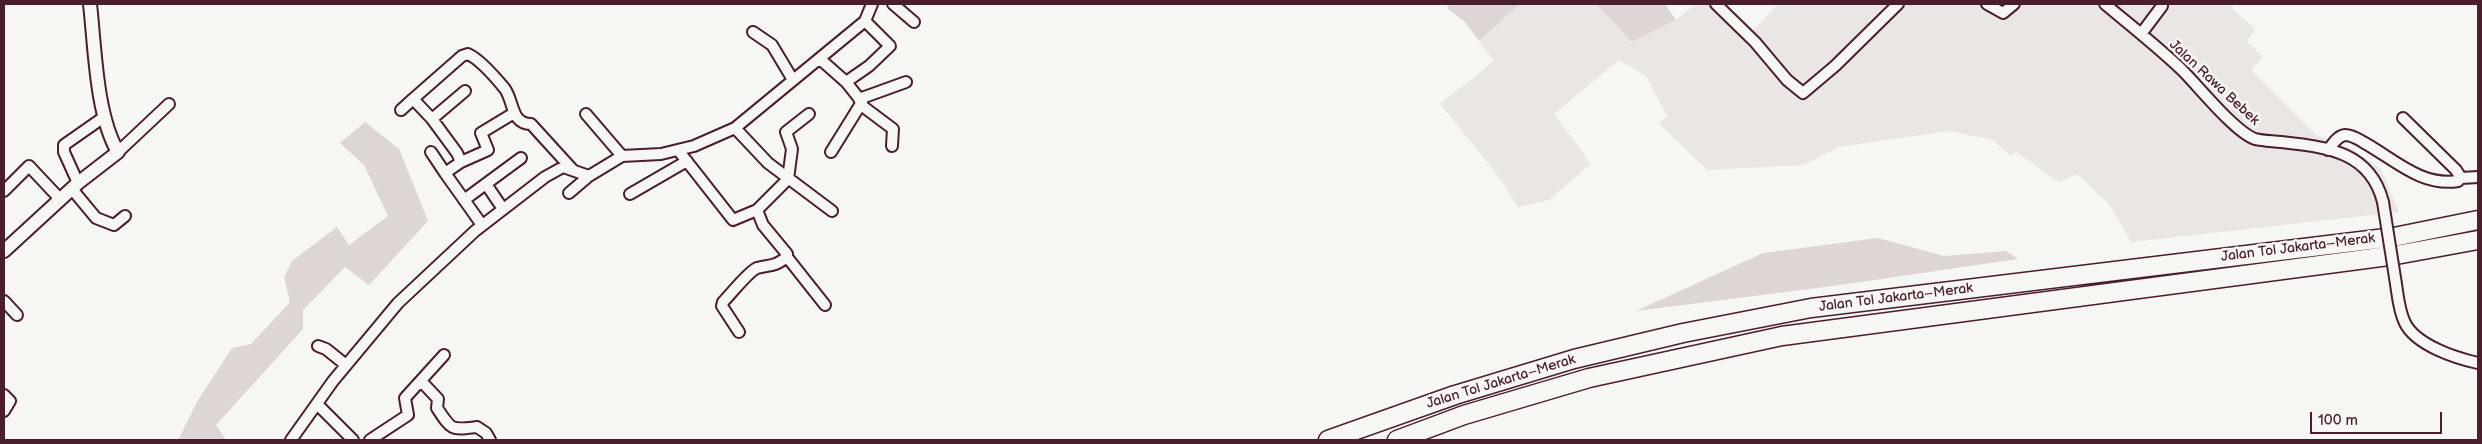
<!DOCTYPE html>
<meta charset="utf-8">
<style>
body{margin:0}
#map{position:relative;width:2482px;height:444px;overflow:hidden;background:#f6f6f2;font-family:"Balsamiq Sans",sans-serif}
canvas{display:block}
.frame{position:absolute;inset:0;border:5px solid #4a1f2b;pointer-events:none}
.scale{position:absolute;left:2310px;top:412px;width:132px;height:22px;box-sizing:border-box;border:2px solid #4a1f2b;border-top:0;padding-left:6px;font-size:15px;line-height:18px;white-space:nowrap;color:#4a1f2b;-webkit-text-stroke:4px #f6f6f2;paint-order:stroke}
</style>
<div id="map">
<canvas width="2482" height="444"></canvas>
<div class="frame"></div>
<div class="scale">100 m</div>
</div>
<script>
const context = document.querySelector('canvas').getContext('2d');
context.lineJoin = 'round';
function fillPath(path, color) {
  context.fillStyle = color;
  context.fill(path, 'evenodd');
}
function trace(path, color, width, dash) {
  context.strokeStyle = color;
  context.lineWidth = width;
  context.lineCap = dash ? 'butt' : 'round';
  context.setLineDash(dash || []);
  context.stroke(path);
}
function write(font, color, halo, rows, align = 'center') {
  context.font = font + ' "Balsamiq Sans",sans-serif';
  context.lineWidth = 5;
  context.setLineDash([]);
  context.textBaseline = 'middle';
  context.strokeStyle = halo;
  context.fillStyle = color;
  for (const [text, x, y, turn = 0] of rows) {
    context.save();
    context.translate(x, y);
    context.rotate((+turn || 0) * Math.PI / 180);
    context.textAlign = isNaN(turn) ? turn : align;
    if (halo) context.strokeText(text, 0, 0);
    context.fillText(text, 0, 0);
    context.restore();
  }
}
fillPath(new Path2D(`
 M1520,4H1596L1632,42L1676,20L1696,4H1721L1750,34L1778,4H2235L2232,8L2255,29L2247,41L2263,57L2251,70L2316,135L2352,149L2381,169L2399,212L2131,242L2109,204L2077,174L2059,182L2016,152L2010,156L1993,140L1949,131L1839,147L1804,165L1707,170L1659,123L1667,116L1646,76L1619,60L1554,114L1591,164L1549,200L1518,207L1496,173L1440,104L1494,61L1479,41Z`), '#e9e6e3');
fillPath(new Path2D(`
 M1450,4H1520L1479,41L1465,22L1447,8Z
 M1596,4H1665L1676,20L1632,42Z
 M365,122L399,149L428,221L369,285L345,267L303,310V329L216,425L226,440H178L198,400L232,348L251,344L290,302L284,277L292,261L337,227L349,245L388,216L364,165L340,143Z
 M1878,238L1944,256L2006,251L2018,259L1840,285L1636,311L1763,253Z`), '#ddd6d5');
const minor = new Path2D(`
 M893,4L914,22
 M1716,4L1755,42L1787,80L1803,93L1835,66L1898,4
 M1987,4L2003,13L2014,4
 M2105,4C2131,26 2158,47 2183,71C2199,87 2235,132 2255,139C2263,141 2272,141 2281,142C2326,147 2370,151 2383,202
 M753,32L772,45L793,80
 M2141,34L2162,6
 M820,59L846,82L862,102L831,152
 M846,82L869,66L890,46L865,21
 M465,91L432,119L457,153L461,162L445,173L482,225
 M859,99L906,82
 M861,105L893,129L892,146
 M401,110L413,99
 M586,114L622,156
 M432,119L413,99L462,56L468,54C481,60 496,78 505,89C514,102 511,124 531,124L572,169
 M735,128L768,163L832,211
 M678,150L733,220L757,210L763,225L787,254V257C772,268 772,264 757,268C749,271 730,295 723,302L722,306L739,332
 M2328,150C2333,144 2337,136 2345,135C2352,135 2358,139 2363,142C2394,159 2421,187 2458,181L2461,178L2456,170L2403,118
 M118,152L169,104
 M431,152L445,173
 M461,162L488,150L481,133L514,113
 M2461,178L2478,177
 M78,183L64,152V145L104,117
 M486,184L503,209
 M72,189L96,218L114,225L125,216
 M4,191L29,166L60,199
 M569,193L589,176
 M630,194L687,161
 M464,200L521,158
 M757,210L788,179L792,149L786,132L809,114
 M787,257L825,305
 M2396,284C2398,297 2399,311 2405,323C2416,345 2455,358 2478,363
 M4,301L17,315
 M318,346L326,349L346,365
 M421,381L438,399L437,408C452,431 451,430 477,427L486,433L490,440
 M4,395L10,401L4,411
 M317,404L353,440
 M291,440L333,381L398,303L475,231L545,177L563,167L589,176L622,156L661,154L694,146L735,128L865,21L872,4
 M370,440L408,415L405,398L444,355`);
const tertiary = new Path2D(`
 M4,251L78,183L118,152C96,115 95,48 90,4`);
const motorway = new Path2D(`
 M1328,440L1455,395L1574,359L1683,333L1811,308L2394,237L2478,220
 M1397,440L1464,415L1589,378L1782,336L2396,255L2478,240`);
trace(minor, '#4a1f2b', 14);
trace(tertiary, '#4a1f2b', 16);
trace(motorway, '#4a1f2b', 21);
trace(minor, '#f6f6f2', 10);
trace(tertiary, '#f6f6f2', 12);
trace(motorway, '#f6f6f2', 18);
const minorBridge = new Path2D(`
 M2383,202L2396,284`);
trace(minorBridge, '#4a1f2b', 14, []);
trace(minorBridge, '#f6f6f2', 10);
write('14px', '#4a1f2b', '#f6f6f2', [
 ["Jalan Rawa Bebek",2214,83,43],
 ["Jalan Tol Jakarta–Merak",2298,248,-7],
 ["Jalan Tol Jakarta–Merak",1896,298,-7],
 ["Jalan Tol Jakarta–Merak",1501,382,-17]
]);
</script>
